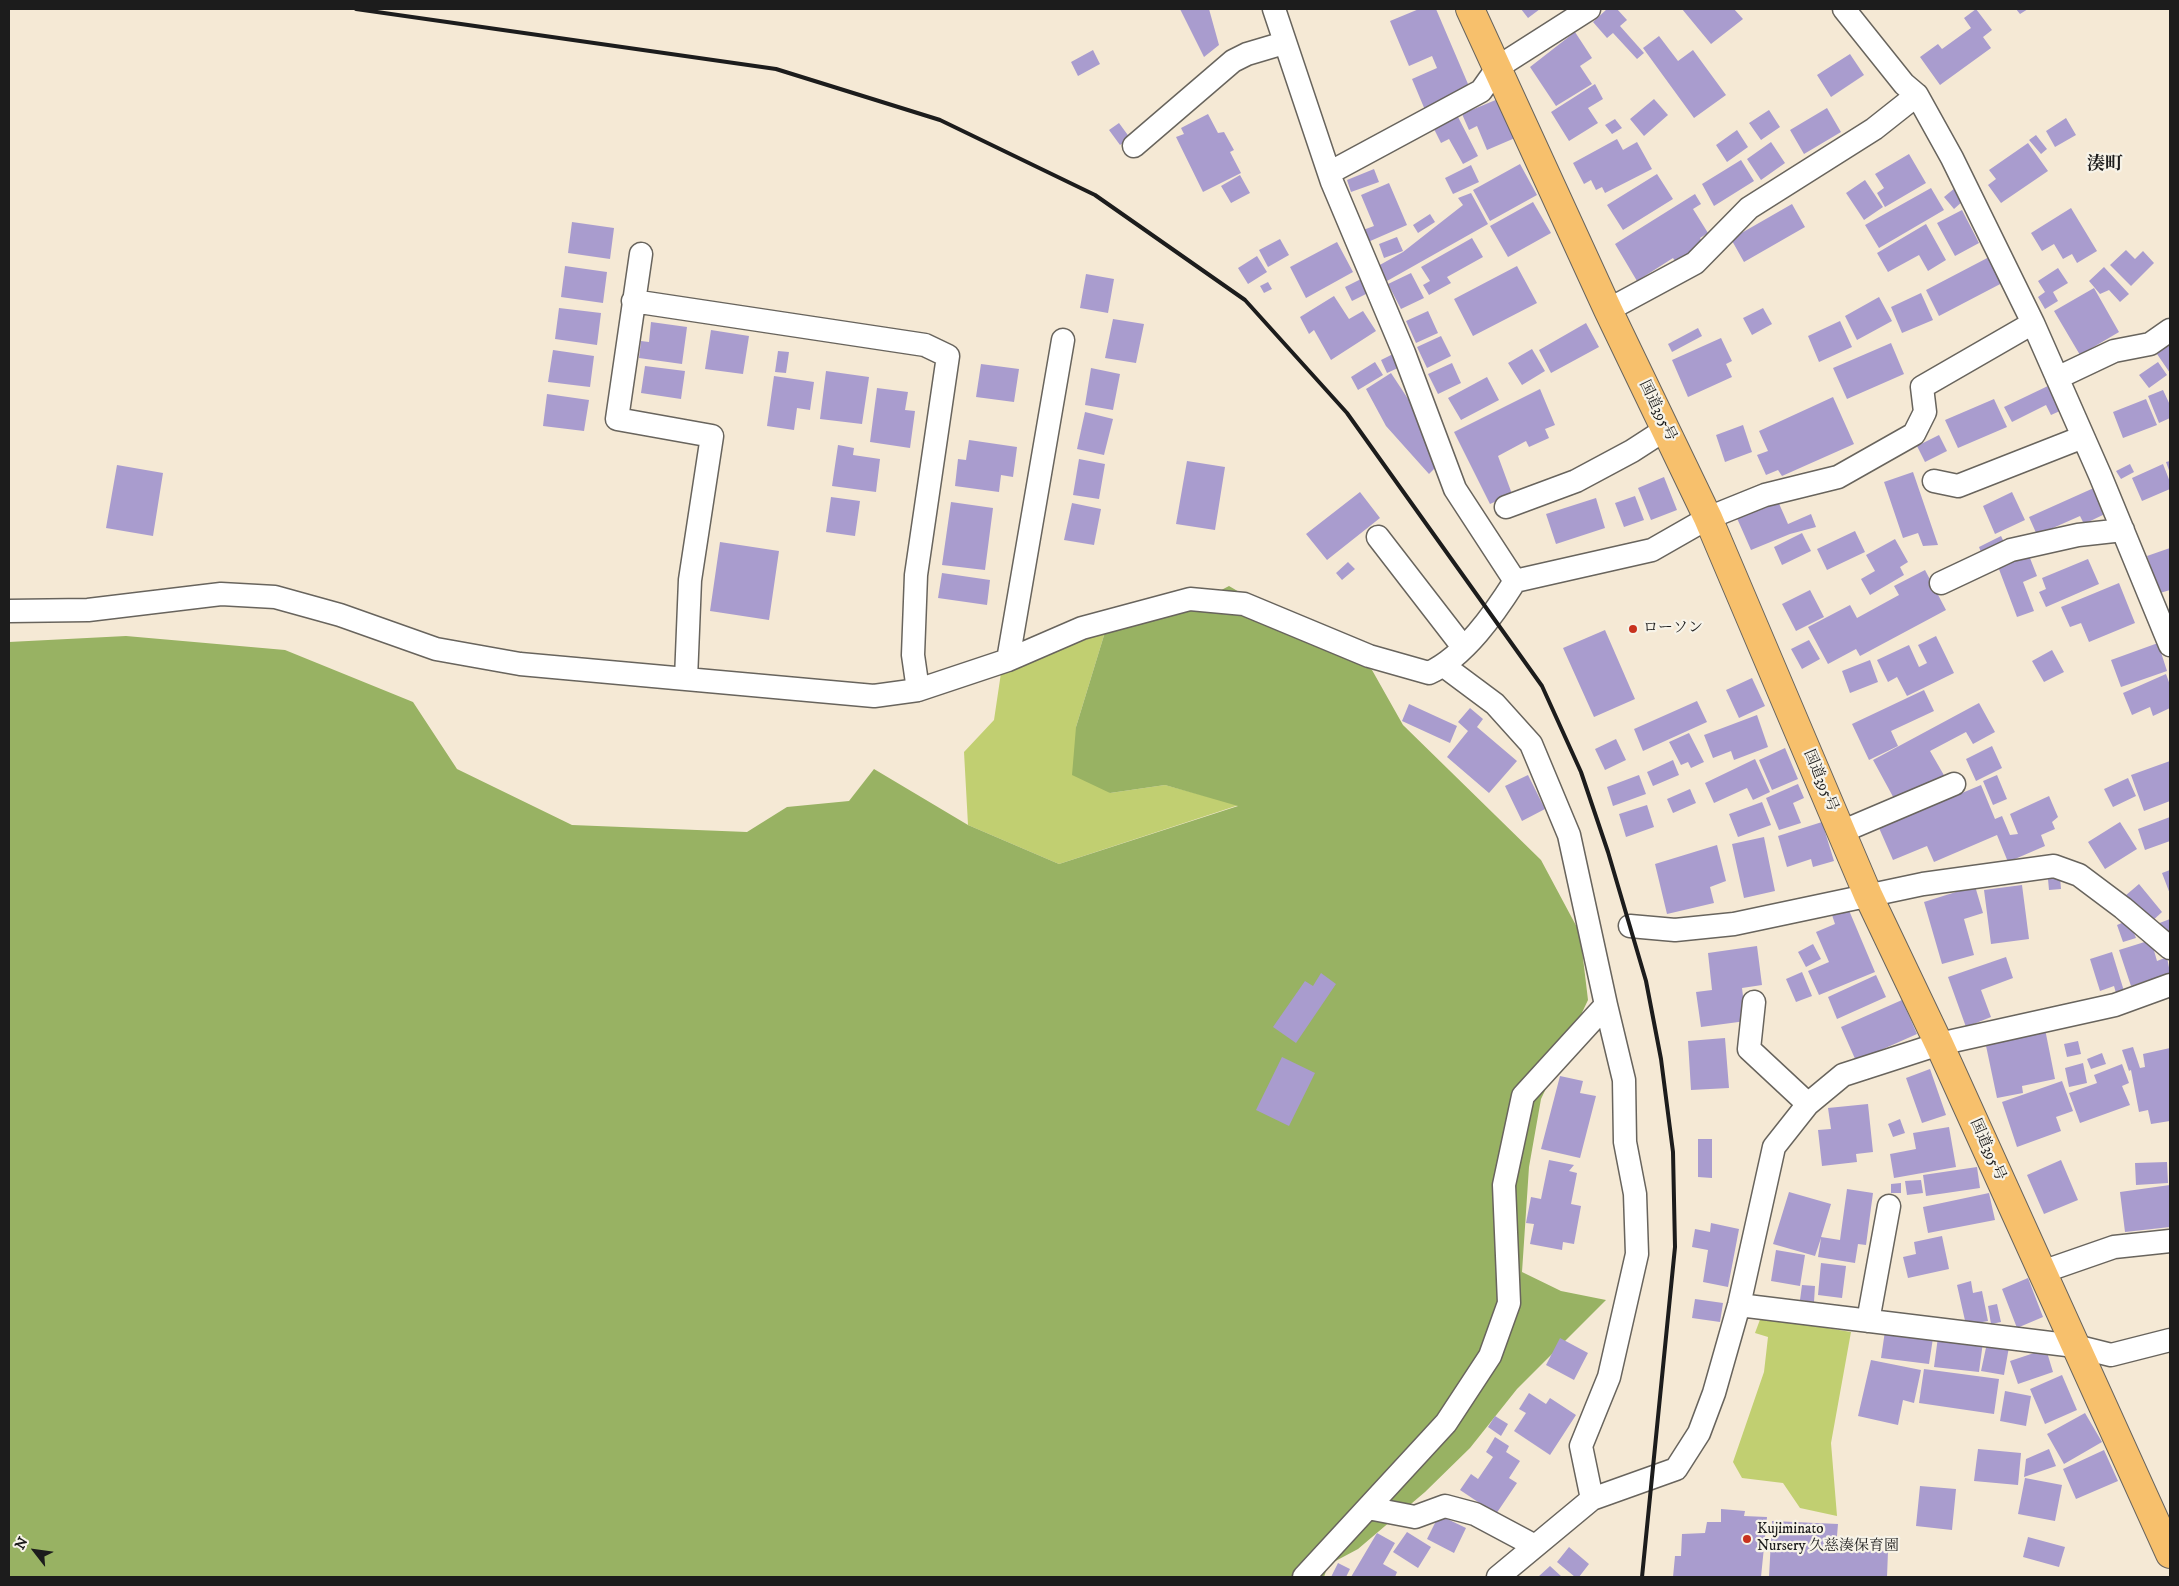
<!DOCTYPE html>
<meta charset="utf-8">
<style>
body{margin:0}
#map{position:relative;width:2179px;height:1586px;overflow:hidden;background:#f5e9d5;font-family:"IM FELL DW Pica",serif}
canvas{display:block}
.frame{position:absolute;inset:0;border:10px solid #1c1c1c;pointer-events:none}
.north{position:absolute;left:10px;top:1526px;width:50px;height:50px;-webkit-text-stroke:4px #f7f3e8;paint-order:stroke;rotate:300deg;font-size:14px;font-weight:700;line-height:20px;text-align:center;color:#1c1c1c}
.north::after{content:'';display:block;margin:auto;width:18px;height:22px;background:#1c1c1c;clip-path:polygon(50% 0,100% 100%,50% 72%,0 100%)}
</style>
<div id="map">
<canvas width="2179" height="1586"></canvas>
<div class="frame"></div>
<div class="north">N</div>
</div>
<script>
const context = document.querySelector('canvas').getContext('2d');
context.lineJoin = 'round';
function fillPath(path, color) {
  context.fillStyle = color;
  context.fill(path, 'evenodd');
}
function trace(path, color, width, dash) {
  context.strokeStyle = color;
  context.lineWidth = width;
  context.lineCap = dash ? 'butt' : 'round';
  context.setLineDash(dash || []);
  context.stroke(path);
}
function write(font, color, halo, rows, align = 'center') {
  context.font = font + ' "IM FELL DW Pica","Noto Serif JP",serif';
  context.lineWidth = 4.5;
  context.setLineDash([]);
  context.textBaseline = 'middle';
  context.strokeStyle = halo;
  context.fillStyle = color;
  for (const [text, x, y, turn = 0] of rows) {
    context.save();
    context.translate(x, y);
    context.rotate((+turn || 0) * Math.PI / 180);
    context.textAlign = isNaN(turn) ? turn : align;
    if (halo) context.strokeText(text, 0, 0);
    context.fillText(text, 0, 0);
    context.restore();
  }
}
fillPath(new Path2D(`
 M1105,632L1076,727L1110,793L1165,785L1239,805L1059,864L968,825L964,752L994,720L1001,673Z
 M1761,1317L1851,1332L1831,1443L1837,1516L1800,1508L1783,1483L1742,1478L1733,1462L1764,1372L1768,1337L1755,1333Z`), '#c1cf71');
fillPath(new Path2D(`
 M1229,586L1372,670L1403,725L1541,860L1580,933L1588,1000L1541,1099L1529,1167L1522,1272L1561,1291L1606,1300L1517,1389L1470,1448L1425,1492L1358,1549L1328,1565L1324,1577H9V642L126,636L285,650L413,702L457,769L572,825L747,832L787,807L849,801L874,769L968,825L1059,864L1238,806L1165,785L1110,793L1072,775L1076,727L1105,632L1185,609Z`), '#98b263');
fillPath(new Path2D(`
 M1180,9H1209L1219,45L1204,57Z
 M1419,9H1436L1471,91L1425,110L1412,79L1437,68L1432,56L1409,66L1390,21Z
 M1521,9H1540L1528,18Z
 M1607,9H1617L1627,20L1620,26L1644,53L1637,59L1613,33L1607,38L1593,22Z
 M1682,9H1734L1743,19L1711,44Z
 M1976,9L1992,30L1983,37L1991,48L1940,85L1920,57L1938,44L1942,49L1971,28L1964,18Z
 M2016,9H2028L2020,14Z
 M1575,32L1592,58L1580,66L1592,84L1556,106L1530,67Z
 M1659,36L1678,61L1693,50L1726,95L1694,118L1643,48Z
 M1093,50L1100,64L1078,76L1071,62Z
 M1850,54L1864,75L1831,97L1817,75Z
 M1595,84L1603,99L1588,108L1598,123L1569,141L1551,112Z
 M1498,99L1515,138L1487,150L1477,126L1469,130L1462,114Z
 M1654,99L1668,115L1644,136L1630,119Z
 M1827,108L1841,132L1804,154L1790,130Z
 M1769,110L1780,127L1761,140L1749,123Z
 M1208,114L1218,133L1224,132L1234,150L1230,152L1241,173L1203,192L1176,137L1184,134L1181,128Z
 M1457,115L1478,156L1463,164L1449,139L1441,143L1433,127Z
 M2066,118L2076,135L2055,147L2046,131Z
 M1615,119L1622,128L1612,134L1605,125Z
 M1119,123L1130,138L1120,145L1109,130Z
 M1737,130L1748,147L1727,162L1716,145Z
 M2036,135L2047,149L2041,154L2029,140Z
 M1617,139L1623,150L1637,142L1652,169L1605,193L1602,187L1596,190L1591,180L1584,184L1573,163Z
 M1771,142L1785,163L1761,180L1747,159Z
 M2028,143L2048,171L2001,203L1988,185L1996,179L1989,170Z
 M1909,154L1926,183L1885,207L1877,193L1884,188L1875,174Z
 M1741,160L1754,181L1714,206L1702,184Z
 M1520,164L1537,195L1490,221L1473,190Z
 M1471,165L1479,182L1453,194L1445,178Z
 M1374,169L1379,182L1351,192L1347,180Z
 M1657,174L1673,199L1623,230L1607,205Z
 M1240,175L1250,193L1231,203L1221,186Z
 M1865,180L1883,207L1864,220L1846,193Z
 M1389,183L1407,225L1368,242L1363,230L1374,226L1361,195Z
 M1931,188L1944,210L1879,248L1865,225Z
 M1955,188L1964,200L1954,209L1944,197Z
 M1471,193L1488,224L1387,281L1378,266L1403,252L1463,205L1458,198Z
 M1695,194L1701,204L1693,209L1708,233L1700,238L1705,247L1677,264L1673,258L1637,281L1615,244Z
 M1533,202L1551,233L1508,257L1490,226Z
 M1792,204L1805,227L1744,262L1731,239Z
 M2071,208L2097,251L2077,263L2072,254L2063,259L2054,244L2042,251L2031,233Z
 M1962,210L1979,243L1955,256L1937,223Z
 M1430,214L1435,222L1418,233L1413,225Z
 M572,222L614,228L610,259L568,253Z
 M1926,224L1946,260L1928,271L1919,255L1888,272L1877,253Z
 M1397,237L1403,251L1384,258L1379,244Z
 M1472,238L1483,257L1447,277L1451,283L1429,295L1423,285L1430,281L1421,267Z
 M1280,239L1289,255L1268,267L1259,250Z
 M1337,242L1353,272L1306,298L1290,267Z
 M2126,250L2135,259L2143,251L2154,263L2131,286L2110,265Z
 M1993,255L2006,281L1939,316L1926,290Z
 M1257,256L1267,272L1248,284L1238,268Z
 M565,266L607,272L603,303L561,297Z
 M1517,266L1537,303L1473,336L1454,299Z
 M2104,267L2129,294L2120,302L2109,290L2100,294L2089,281Z
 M2058,268L2068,283L2053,292L2058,301L2045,309L2038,297L2045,292L2038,281Z
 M1411,273L1424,298L1401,309L1388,284Z
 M1086,274L1114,279L1108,313L1080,308Z
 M1365,277L1372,291L1352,301L1345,287Z
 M1268,282L1272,289L1264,293L1260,286Z
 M2094,288L2119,332L2080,355L2054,311Z
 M1921,293L1933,320L1902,333L1891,307Z
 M1334,296L1349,319L1363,311L1376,331L1331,360L1314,330L1309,334L1300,317Z
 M1879,297L1892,321L1857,340L1845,316Z
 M559,308L601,313L597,345L555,339Z
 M1763,308L1772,324L1752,335L1743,318Z
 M1428,311L1438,333L1416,343L1406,321Z
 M1113,319L1144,324L1136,363L1105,358Z
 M1840,321L1852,347L1819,362L1808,336Z
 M651,322L687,327L682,364L639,358L641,341L649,342Z
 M1586,323L1599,347L1551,373L1539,350Z
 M1698,328L1702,336L1672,352L1668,344Z
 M711,330L749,336L743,374L705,369Z
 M1441,336L1451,356L1427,368L1417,347Z
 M1721,338L1732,361L1726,364L1732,377L1688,397L1672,360Z
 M1891,343L1904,374L1847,399L1833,368Z
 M2170,344V373L2157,354Z
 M1532,349L1545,371L1522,385L1508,363Z
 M553,350L594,356L590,387L548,382Z
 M778,351L789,352L786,373L775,372Z
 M1393,354L1400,367L1387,373L1381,360Z
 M1375,362L1383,375L1358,390L1351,377Z
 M2158,362L2167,375L2149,388L2139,375Z
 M1452,363L1461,383L1438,394L1428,374Z
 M981,364L1019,369L1014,402L976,397Z
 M645,366L685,371L681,399L641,393Z
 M1091,368L1120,374L1113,410L1085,405Z
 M826,371L869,377L862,424L820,419Z
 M1391,373L1418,414L1437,466L1429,474L1386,426L1366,389Z
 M774,376L814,382L810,410L797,408L794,430L767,426Z
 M1487,377L1499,400L1461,420L1448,398Z
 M2050,385L2062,410L2051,415L2046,405L2012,422L2004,407Z
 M877,388L908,392L905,410L915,411L910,448L870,442Z
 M1540,389L1555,425L1545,429L1549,438L1529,447L1526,441L1498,456L1512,494L1490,504L1454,432Z
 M2163,390L2170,405V418L2159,423L2148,396Z
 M547,394L589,400L584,431L543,426Z
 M1833,397L1854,444L1782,476L1778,470L1766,475L1757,455L1768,451L1759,431Z
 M1994,399L2007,427L1958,448L1945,420Z
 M2146,399L2157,425L2123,438L2113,412Z
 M1085,412L1113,419L1104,455L1077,449Z
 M1743,425L1752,452L1725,462L1716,435Z
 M1939,435L1947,451L1925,462L1917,446Z
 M969,440L1017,447L1013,477L1001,475L999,492L955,486L958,459L966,460Z
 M838,445L854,448L853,455L880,459L876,492L832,486Z
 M1079,459L1105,464L1099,499L1073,495Z
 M1187,461L1225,467L1215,530L1176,524Z
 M2170,461V473L2166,462Z
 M2130,464L2134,472L2121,479L2116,471Z
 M2163,464L2170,482V489L2142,501L2132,478Z
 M117,465L163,473L153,536L106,528Z
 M1913,472L1938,545L1923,546L1918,533L1903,538L1884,482Z
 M1664,477L1677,510L1651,520L1638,488Z
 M2096,487L2107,513L2084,524L2080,516L2037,535L2029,517Z
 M1360,492L1380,518L1327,560L1306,534Z
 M2012,492L2025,520L1995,534L1983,506Z
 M1635,496L1644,520L1624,527L1615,503Z
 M831,497L860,501L855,536L826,532Z
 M1596,498L1605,528L1556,544L1546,514Z
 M1777,499L1788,524L1811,514L1816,527L1790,534L1751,550L1736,516Z
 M951,502L993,508L985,570L942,565Z
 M1072,503L1101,509L1094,545L1064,540Z
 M1855,531L1865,552L1827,570L1817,549Z
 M1802,533L1811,551L1782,565L1774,547Z
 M2001,536L2006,546L1983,557L1979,547Z
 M1895,539L1908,562L1900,567L1904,575L1870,595L1861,579L1875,571L1866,555Z
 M720,542L779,551L769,620L710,611Z
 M2170,548V590L2160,593L2147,556Z
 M2028,553L2037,576L2023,582L2034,611L2017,617L1997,564Z
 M2088,559L2099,584L2046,607L2039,592L2046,589L2042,578Z
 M1348,562L1355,569L1342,580L1336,573Z
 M1925,570L1946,610L1860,656L1856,649L1828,664L1808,627L1850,605L1857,618L1899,595L1894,586Z
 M942,573L990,580L987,605L938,598Z
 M2119,583L2135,623L2089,642L2081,623L2070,627L2061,607Z
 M1810,590L1824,617L1796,631L1782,604Z
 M1605,630L1635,699L1594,717L1563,648Z
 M1936,636L1954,673L1907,696L1897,677L1888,682L1877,660L1909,645L1919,667L1927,663L1918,645Z
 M1809,640L1820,659L1802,669L1791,649Z
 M2158,643L2167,671L2121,687L2111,660Z
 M2052,650L2064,672L2044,682L2032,661Z
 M1870,660L1878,682L1850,693L1842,671Z
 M2166,674L2170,685V708L2153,716L2150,707L2132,715L2123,693Z
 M1752,678L1765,706L1739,718L1726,690Z
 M1924,690L1934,711L1891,731L1898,746L1869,760L1852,724Z
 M1697,701L1707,722L1643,751L1634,729Z
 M1979,703L1995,732L1973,744L1966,732L1930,751L1945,777L1897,804L1873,760Z
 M1409,704L1457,726L1450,743L1402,721Z
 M1470,708L1483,719L1477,727L1517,761L1489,793L1447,757L1468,731L1458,722Z
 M1757,715L1768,747L1734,760L1731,751L1713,758L1704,735Z
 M1689,733L1704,762L1691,768L1688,762L1681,765L1669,742Z
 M1616,739L1626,760L1605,770L1595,749Z
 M1992,746L2002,768L1976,781L1966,759Z
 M1785,748L1798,779L1772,790L1759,760Z
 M1755,759L1770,792L1753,800L1747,788L1714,803L1705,783Z
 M1673,760L1679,775L1653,786L1647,772Z
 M2170,761V801L2144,811L2131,775Z
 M1528,775L1545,809L1522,821L1505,786Z
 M1639,775L1646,794L1613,806L1607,787Z
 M1997,775L2007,799L1993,805L1983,781Z
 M2128,778L2136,796L2113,807L2104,789Z
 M1798,784L1804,798L1793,803L1801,823L1779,830L1766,798Z
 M1981,785L1995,819L2002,816L2010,835L2018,834L2010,814L2049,796L2058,817L2052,822L2055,829L2041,835L2045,846L2008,862L1997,835L1934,862L1927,846L1893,860L1879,828Z
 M1690,789L1696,803L1673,813L1667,799Z
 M1762,802L1771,825L1738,837L1729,814Z
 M1647,805L1654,827L1626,837L1619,814Z
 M2170,817V841L2145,850L2138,829Z
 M1822,822L1834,861L1813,867L1811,859L1787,867L1778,836Z
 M2120,822L2137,849L2105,869L2088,842Z
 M1764,837L1775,891L1744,898L1732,844Z
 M1717,845L1726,881L1710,887L1714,903L1667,914L1655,864Z
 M2170,870V894L2162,873Z
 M2060,877L2061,889L2049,890L2048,879Z
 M2139,884L2162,912L2149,924L2125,896Z
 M2022,885L2029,939L1991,944L1984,890Z
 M1975,886L1983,913L1964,919L1974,955L1942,964L1924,902Z
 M1848,908L1875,972L1819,995L1808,971L1829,962L1816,932L1835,924L1832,915Z
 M2170,919V937L2157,924Z
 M2129,920L2136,938L2123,942L2117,925Z
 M2151,940L2157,961L2167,957L2170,973L2131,986L2119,950Z
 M1813,944L1821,959L1806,967L1798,952Z
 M1757,946L1762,985L1742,988L1746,1021L1701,1027L1696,992L1712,990L1708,953Z
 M2112,952L2124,991L2116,993L2114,986L2100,991L2090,959Z
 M2006,957L2013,978L1981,990L1991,1017L1966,1027L1948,977Z
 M1802,972L1812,996L1796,1002L1786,979Z
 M1321,973L1336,984L1296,1043L1273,1027L1305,981L1313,986Z
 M1876,975L1886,997L1837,1019L1828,997Z
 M1902,1000L1917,1034L1856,1061L1841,1027Z
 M2045,1029L2055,1079L2022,1086L2023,1093L1997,1098L1985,1041Z
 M1725,1038L1729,1088L1691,1090L1688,1041Z
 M2078,1041L2081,1054L2067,1057L2064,1044Z
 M2133,1047L2140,1068L2145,1067L2143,1054L2170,1048V1121L2151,1124L2148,1110L2139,1112L2131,1070L2129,1071L2122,1050Z
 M2102,1053L2106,1064L2091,1069L2087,1059Z
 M1282,1057L1315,1073L1289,1126L1256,1110Z
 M2083,1063L2087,1083L2069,1087L2065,1068Z
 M2122,1064L2129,1083L2122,1086L2130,1105L2080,1123L2069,1093L2097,1083L2094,1075Z
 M1930,1069L1946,1115L1922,1123L1906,1078Z
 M1560,1076L1583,1081L1580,1093L1596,1096L1580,1158L1541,1149Z
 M2062,1081L2073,1111L2056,1117L2061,1131L2017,1147L2002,1102Z
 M1868,1104L1873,1152L1856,1154L1857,1162L1822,1166L1818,1130L1831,1129L1828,1108Z
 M1900,1119L1905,1133L1893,1137L1888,1124Z
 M1949,1127L1956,1167L1894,1178L1890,1154L1916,1149L1913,1133Z
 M1698,1139H1712V1178L1698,1177Z
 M1549,1160L1574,1165L1569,1171L1577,1173L1571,1204L1581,1206L1574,1244L1563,1242L1562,1250L1530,1244L1534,1224L1526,1223L1531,1197L1541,1199Z
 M2061,1160L2078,1200L2044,1214L2027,1175Z
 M2167,1162L2168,1183L2136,1185L2135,1163Z
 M1977,1167L1980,1188L1926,1196L1923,1175Z
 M1921,1180L1923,1193L1907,1195L1905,1181Z
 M1901,1183V1193H1891V1184Z
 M2170,1185V1227L2125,1232L2120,1192Z
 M1847,1189L1873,1193L1866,1245L1858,1244L1855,1263L1818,1257L1821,1238L1815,1256L1773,1244L1789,1192L1831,1204L1821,1237L1840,1240Z
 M1989,1193L1995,1220L1928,1233L1923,1207Z
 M1711,1223L1739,1229L1728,1287L1703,1282L1708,1250L1692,1247L1695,1229L1710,1232Z
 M1942,1236L1949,1269L1908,1278L1903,1257L1916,1254L1914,1242Z
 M1776,1250L1805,1255L1800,1286L1771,1281Z
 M1821,1263L1846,1266L1842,1298L1818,1295Z
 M2028,1278L2043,1317L2017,1328L2002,1289Z
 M1971,1281L1973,1293L1982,1291L1988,1321L1966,1325L1957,1285Z
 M1802,1285L1815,1286L1814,1302L1800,1300Z
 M1695,1299L1723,1303L1720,1322L1692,1318Z
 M1997,1304L2001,1322L1991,1324L1988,1306Z
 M1885,1331L1933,1338L1929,1364L1881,1358Z
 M1938,1337L1983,1342L1979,1372L1934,1367Z
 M1560,1338L1588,1353L1574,1380L1546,1365Z
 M1987,1343L2009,1347L2004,1375L1981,1371Z
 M2046,1349L2053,1372L2018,1384L2010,1361Z
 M1871,1360L1921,1370L1914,1403L1903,1400L1898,1425L1858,1416Z
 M1924,1369L1999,1379L1994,1414L1919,1403Z
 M2062,1375L2077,1410L2045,1424L2030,1389Z
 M2005,1391L2031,1396L2026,1426L2000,1421Z
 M1529,1393L1546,1404L1550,1398L1576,1415L1550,1455L1514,1431L1526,1413L1519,1409Z
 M2085,1413L2102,1442L2064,1464L2047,1434Z
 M1495,1416L1508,1424L1501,1436L1488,1427Z
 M1495,1437L1509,1446L1506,1452L1520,1461L1509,1478L1517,1483L1496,1514L1460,1490L1471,1474L1478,1479L1493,1457L1486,1452Z
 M1978,1449L2021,1453L2018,1485L1974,1481Z
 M2049,1449L2056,1466L2024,1477L2026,1459Z
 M2104,1450L2118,1481L2076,1499L2063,1469Z
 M2025,1478L2062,1485L2055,1521L2018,1514Z
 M1920,1486L1956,1489L1952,1530L1916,1526Z
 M1721,1509L1745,1511L1744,1516L1767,1517L1761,1577H1673L1675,1556H1681L1682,1534L1705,1533L1707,1522H1721Z
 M1439,1515L1466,1528L1454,1553L1427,1539Z
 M1772,1521L1838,1524L1836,1548L1888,1551L1887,1577H1769Z
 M1407,1532L1431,1547L1418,1568L1393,1552Z
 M1377,1533L1395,1543L1383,1564L1397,1572L1395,1577H1351Z
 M2028,1537L2065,1547L2059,1567L2023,1557Z
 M1569,1547L1589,1564L1579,1577H1575L1557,1562Z
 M1338,1563L1350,1569L1346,1577H1331Z
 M1550,1566L1562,1577H1538Z`), '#a99cce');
const street = new Path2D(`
 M1274,9L1332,182L1404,353L1455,489L1515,581
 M1844,9L1904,84L1917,95L1952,158L2033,323L2100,475L2170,645
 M1134,146L1233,61L1247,54L1284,43
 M1329,173L1481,91L1498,67L1589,9
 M641,254L617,419L712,436L690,580L686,679
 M633,301L925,345L948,356L916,575L913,655L918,690
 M1608,310L1695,263L1749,208L1874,129L1917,95
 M2057,378L2114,351L2150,344L2170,330
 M1934,481L1958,486L2083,437
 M1506,507L1576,481L1632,451L1666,429
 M1378,537L1463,647
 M1941,583L2011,550L2078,535L2123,530
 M9,611L88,610L221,594L275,597L340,615L436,649L520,664L874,696L918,690L1008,660L1082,628L1190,599L1244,604L1369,656L1429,673C1465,656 1494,614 1515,581L1652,550L1708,518L1765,495L1838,477L1914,434L1925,412L1922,387L2033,323
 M1008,660L1063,340
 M1841,832L1954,784
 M1630,926L1675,930L1734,924L1923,884L2054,866L2079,875L2123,908L2170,948
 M1754,1002L1749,1049L1808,1104
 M2042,1272L2114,1247L2170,1241
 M1739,1305L2075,1346L2111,1355L2170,1340
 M1868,1321L1889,1206
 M1592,1499L1581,1446L1609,1377L1637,1254L1635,1194L1625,1142L1624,1080L1606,1005
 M1368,1508L1415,1517L1445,1506L1475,1514L1535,1546
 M1304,1577L1446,1423L1490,1356L1509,1303L1504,1185L1523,1096L1606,1005L1569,835L1531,744L1495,704L1444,666
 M1498,1577L1592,1499L1676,1469L1699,1433L1714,1393L1739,1305L1774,1147L1808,1104L1843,1075L1939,1044L2115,1005L2170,985`);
const highway = new Path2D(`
 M1470,9L1608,310L1708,518L1868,895L1939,1044L2170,1554`);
trace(street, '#68645d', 25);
trace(highway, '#68645d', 30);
trace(street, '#fff', 22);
trace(highway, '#f7c06c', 28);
trace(new Path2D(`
 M356,9L776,69L940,120L1095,195L1245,300L1347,413L1542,686L1581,772L1608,852L1646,981L1661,1059L1673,1152L1675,1247L1642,1577`), '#1c1c1c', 4);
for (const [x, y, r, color] of [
 [1633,629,5,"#c8321e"],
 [1747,1539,5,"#c8321e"]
]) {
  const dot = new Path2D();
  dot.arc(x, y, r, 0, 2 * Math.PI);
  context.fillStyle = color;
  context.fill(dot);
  trace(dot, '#f7f3e8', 2);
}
write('15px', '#1c1c1c', '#f7f3e8', [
 ["国道395号",1657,411,64],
 ["国道395号",1820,781,67],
 ["国道395号",1987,1150,66]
]);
write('15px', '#1c1c1c', '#f7f3e8', [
 ["ローソン",1643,629],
 ["Kujiminato",1757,1530],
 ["Nursery 久慈湊保育園",1757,1547]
], 'left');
write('bold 18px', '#1c1c1c', '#f7f3e8', [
 ["湊町",2105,165]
]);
</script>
